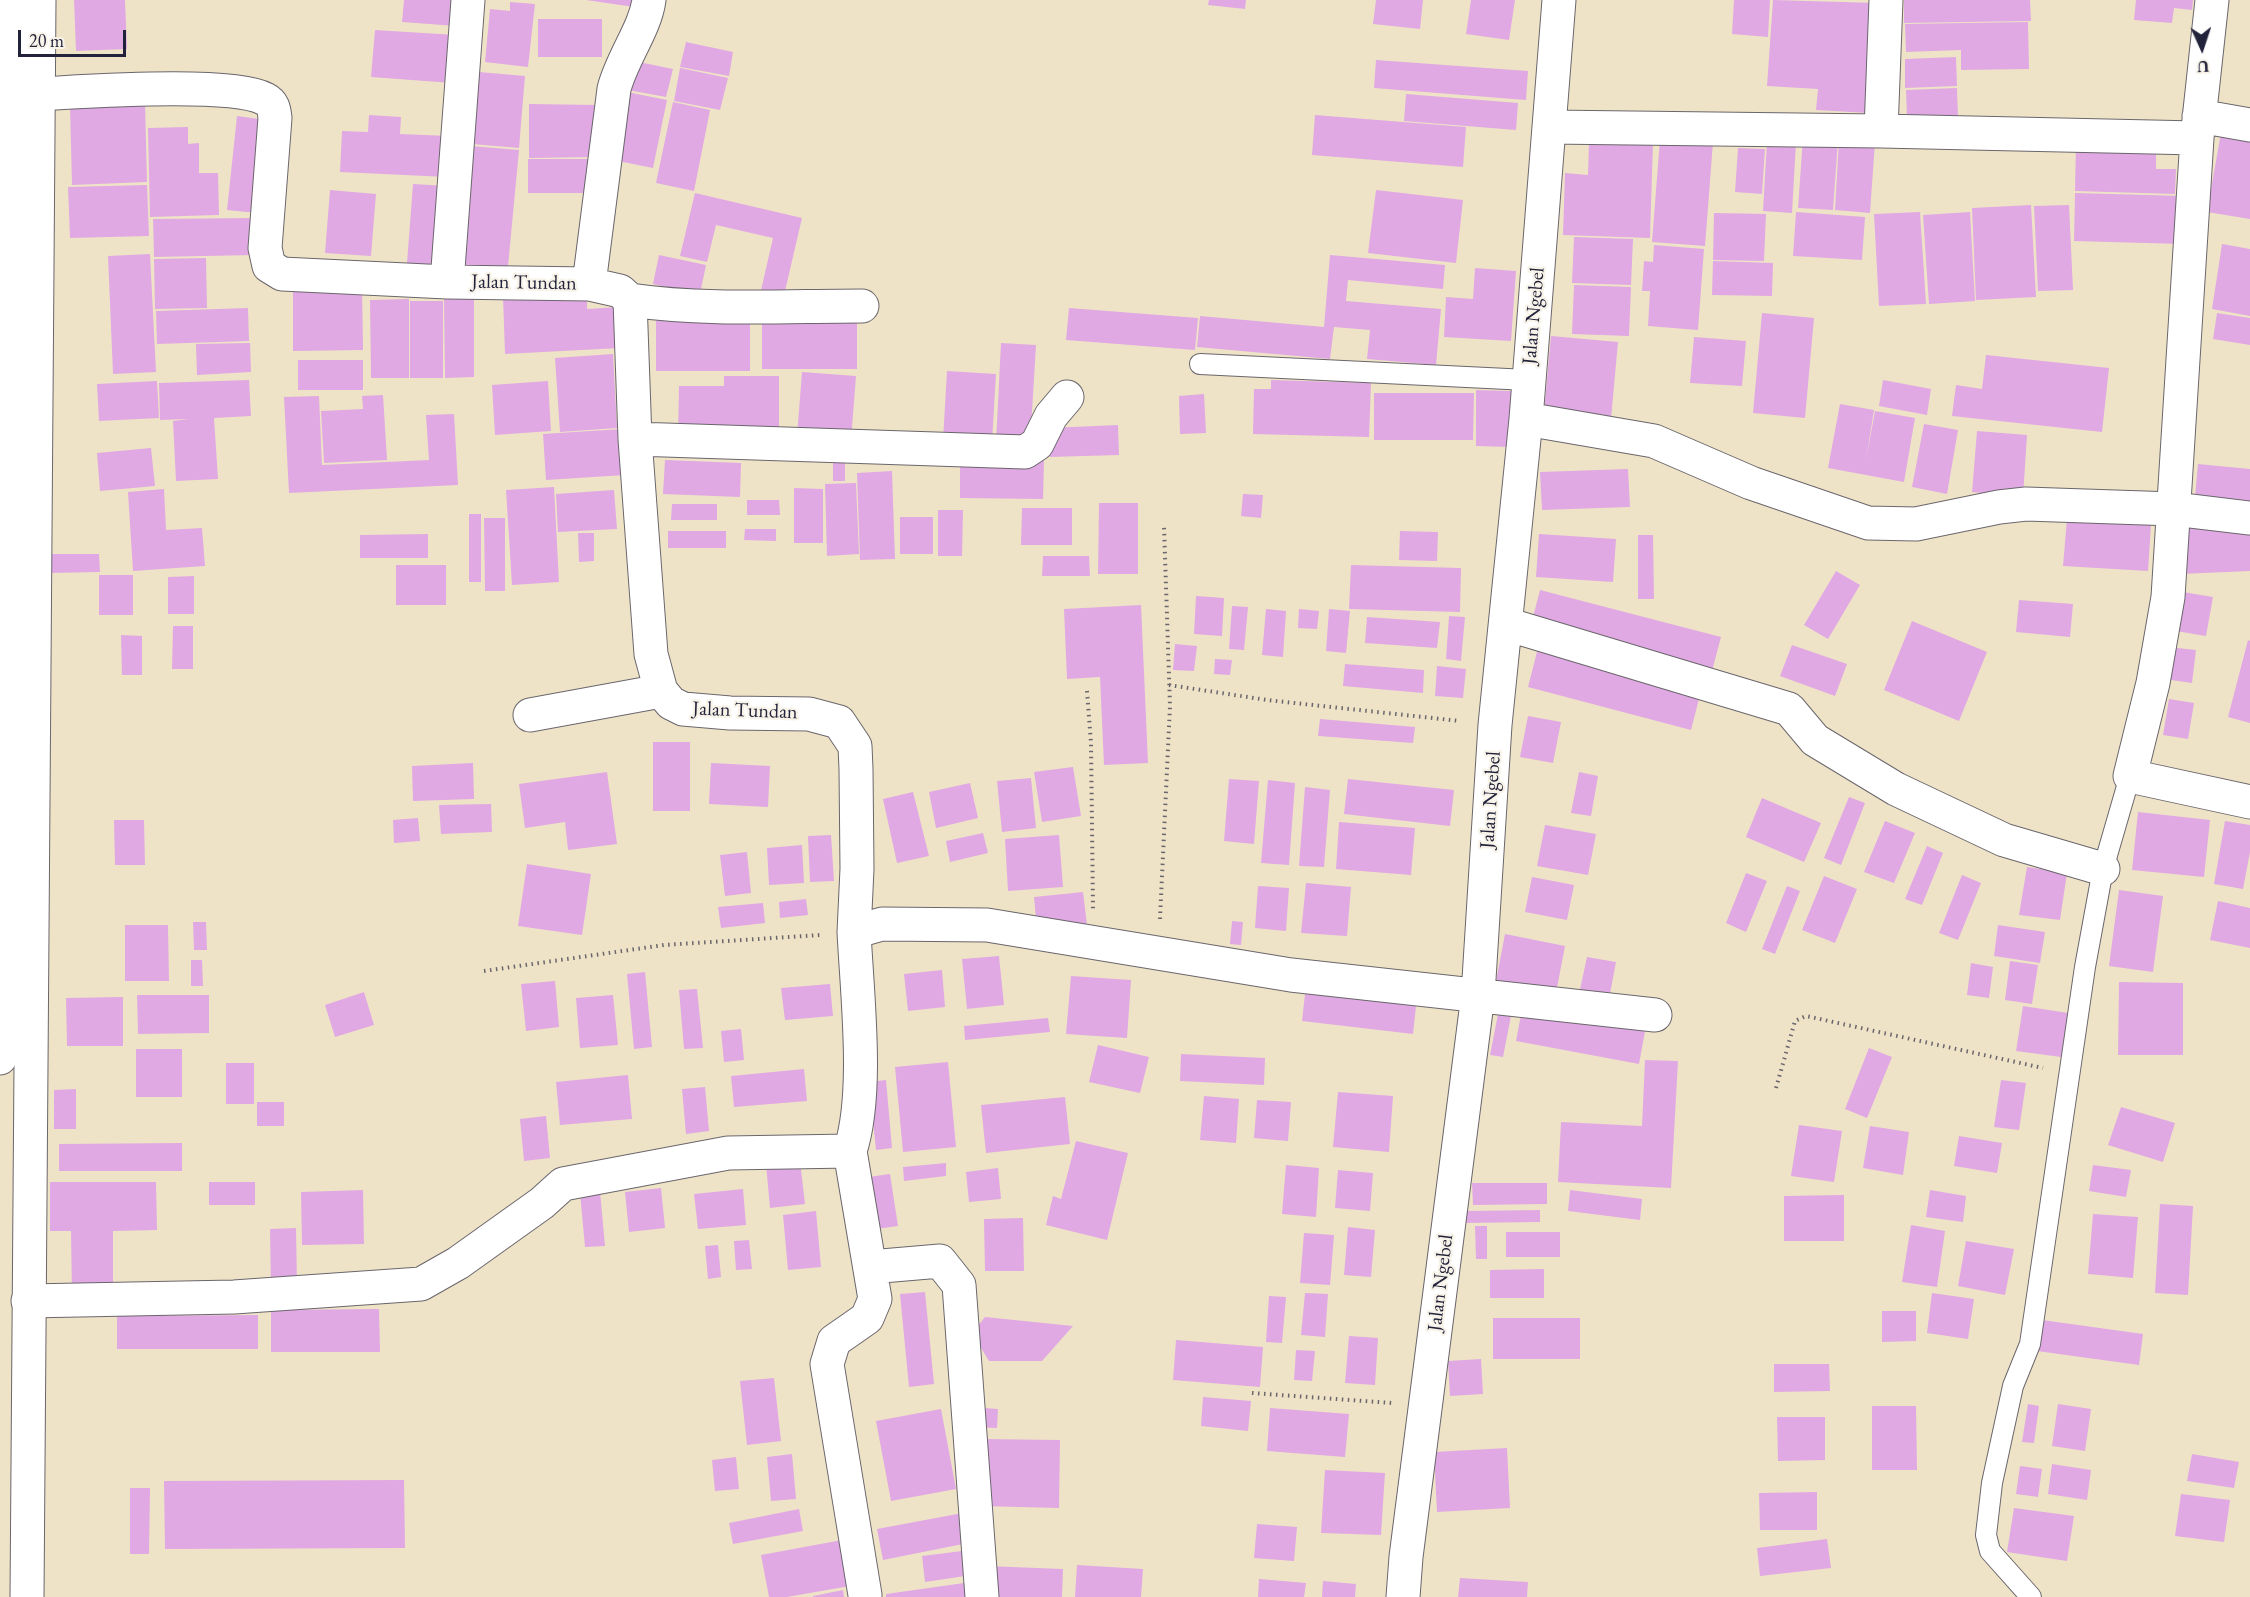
<!DOCTYPE html>
<style>
body{margin:0}
#map{position:relative;width:2250px;height:1597px;overflow:hidden;background:#efe3c7;font-family:"EB Garamond",serif}
canvas{display:block}
.north{position:absolute;left:2172px;top:18px;width:60px;height:60px;-webkit-text-stroke:4px #f7f3e8;paint-order:stroke;rotate:177deg;font-size:16px;font-weight:700;line-height:24px;text-align:center;color:#22223b}
.north::after{content:'';display:block;margin:auto;width:21px;height:27px;background:#22223b;clip-path:polygon(50% 0,100% 100%,50% 72%,0 100%)}
.scale{position:absolute;left:18px;top:30px;width:108px;height:27px;box-sizing:border-box;border:3px solid #22223b;border-top:0;padding-left:8px;font-size:18px;line-height:21px;white-space:nowrap;color:#22223b;-webkit-text-stroke:4px #f7f3e8;paint-order:stroke}
</style>
<div id="map">
<canvas width="2250" height="1597"></canvas>
<div class="north">U</div>
<div class="scale">20 m</div>
</div>
<script>
const context = document.querySelector('canvas').getContext('2d');
context.lineJoin = 'round';
function fillPath(path, color) {
  context.fillStyle = color;
  context.fill(path, 'evenodd');
}
function trace(path, color, width, dash) {
  context.strokeStyle = color;
  context.lineWidth = width;
  context.lineCap = dash ? 'butt' : 'round';
  context.setLineDash(dash || []);
  context.stroke(path);
}
function write(font, color, halo, rows, align = 'center') {
  context.font = font + ' "EB Garamond",serif';
  context.lineWidth = 4.5;
  context.setLineDash([]);
  context.textBaseline = 'middle';
  context.strokeStyle = halo;
  context.fillStyle = color;
  for (const [text, x, y, turn = 0] of rows) {
    context.save();
    context.translate(x, y);
    context.rotate((+turn || 0) * Math.PI / 180);
    context.textAlign = isNaN(turn) ? turn : align;
    if (halo) context.strokeText(text, 0, 0);
    context.fillText(text, 0, 0);
    context.restore();
  }
}
fillPath(new Path2D(`
 M74,0H125L127,49L76,51Z
 M404,0H459L456,26L402,22Z
 M586,0H642L641,8Z
 M1209,0H1246L1245,9L1208,5Z
 M1376,0H1423L1420,29L1373,24Z
 M1471,0H1515L1509,40L1466,34Z
 M1734,0H1770L1768,37L1732,34Z
 M1773,0L1876,3L1869,113L1816,110L1818,89L1767,86Z
 M1904,0H2030L2031,21L1904,23Z
 M2136,0H2193L2192,10L2174,8L2172,23L2134,20Z
 M510,2L535,4L528,67L485,62L490,9L510,11Z
 M538,19H602V57H538Z
 M2028,22L2029,69L1961,70V50L1906,52L1905,24Z
 M375,30L456,35L452,83L371,77Z
 M686,42L733,52L729,76L680,67Z
 M1956,57L1957,86L1905,88V59Z
 M1376,60L1528,71L1526,100L1374,88Z
 M634,61L673,69L666,97L628,90Z
 M680,68L728,78L720,110L674,101Z
 M479,72L525,76L519,148L472,144Z
 M1957,88L1958,118L1907,119L1906,90Z
 M627,92L667,100L653,168L613,160Z
 M1406,94L1518,103L1516,130L1404,121Z
 M673,102L710,110L694,191L656,183Z
 M145,103L147,182L72,185L70,106Z
 M529,104L599,105L598,157L529,158Z
 M369,115L401,117L400,134L449,136L447,177L340,172L342,131L368,132Z
 M1315,115L1466,127L1463,167L1312,155Z
 M237,116L267,120L257,213L227,210Z
 M188,127V144L199,143V173H218L219,215L150,217L148,128Z
 M2222,127L2250,132V219L2207,212Z
 M1803,137L1838,140L1833,210L1798,208Z
 M1660,139L1713,142L1705,246L1652,242Z
 M1839,140L1875,142L1870,213L1835,210Z
 M1589,141L1653,143L1650,238L1563,235L1565,173L1588,175Z
 M1767,141L1796,143L1792,213L1763,211Z
 M2076,144L2156,145V169H2176L2175,194L2075,191Z
 M471,146L519,150L507,277L459,273Z
 M1738,148L1765,149L1762,194L1735,192Z
 M528,159H599L598,193H528Z
 M413,184L448,186L441,266L407,263Z
 M147,185L149,236L70,238L68,187Z
 M330,190L376,194L371,256L325,253Z
 M1376,190L1463,200L1456,263L1368,253Z
 M695,193L802,218L782,304L759,299L773,238L716,225L707,262L680,256Z
 M2075,193L2183,196L2182,244L2074,241Z
 M2031,205L2036,297L1976,300L1972,208Z
 M2069,205L2073,290L2038,291L2034,206Z
 M1796,212L1865,217L1862,260L1793,256Z
 M1920,212L1926,304L1879,306L1874,214Z
 M1970,212L1975,301L1929,304L1923,215Z
 M1714,213L1766,214L1764,261L1713,260Z
 M253,218L254,255L154,257L153,219Z
 M1574,237L1633,239L1631,285L1572,283Z
 M2222,244L2250,249V316L2212,309Z
 M1654,245L1704,249L1698,330L1648,326L1650,291H1642L1644,261L1653,262Z
 M150,254L156,372L113,374L108,256Z
 M659,255L706,265L700,294L653,284Z
 M1330,255L1445,265L1443,289L1348,280L1346,301L1441,309L1436,365L1367,359L1370,330L1334,327L1330,359L1197,347L1200,316L1324,327Z
 M206,258L207,308L155,309L154,259Z
 M1713,261L1773,263L1772,296L1712,295Z
 M1475,268L1516,271L1511,341L1444,337L1446,297L1473,299Z
 M1574,285L1631,287L1629,336L1572,334Z
 M293,286H362L363,350L293,351Z
 M587,292V309L618,307L620,348L505,354L503,296Z
 M444,297H474V377L445,378Z
 M409,299V378H371L370,300Z
 M410,301H443V378H410Z
 M248,308L249,341L157,344L156,311Z
 M1069,308L1198,318L1195,350L1066,340Z
 M762,309H857V369H762Z
 M656,311H750V371H656Z
 M1762,313L1814,318L1805,418L1753,413Z
 M2217,313L2250,318V345L2213,339Z
 M1551,336L1618,342L1611,419L1544,413Z
 M1694,337L1746,341L1742,386L1690,383Z
 M250,343L251,372L197,375L196,344Z
 M1001,343L1036,345L1030,445L996,443Z
 M613,354L617,428L560,432L555,358Z
 M1986,355L2109,368L2102,432L1952,416L1956,385L1982,389Z
 M298,360H363V390H298Z
 M947,371L996,374L992,442L943,440Z
 M802,372L856,376L851,440L797,436Z
 M724,376H779V438L678,436L679,386H724Z
 M249,380L251,416L214,418L218,479L176,481L173,421L188,419L160,420L159,383Z
 M1271,380L1371,383L1369,437L1253,434L1254,389H1271Z
 M1883,380L1931,389L1927,415L1879,406Z
 M157,381L159,418L99,421L97,384Z
 M548,381L551,431L495,435L492,385Z
 M1476,390L1511,391L1510,447L1476,446Z
 M1374,393H1474L1473,440H1374Z
 M1204,394L1206,433L1180,434L1179,396Z
 M383,395L387,460L324,463L321,411L363,409L362,396Z
 M319,396L322,465L429,460L426,415L454,414L458,485L289,493L284,397Z
 M1840,404L1874,410L1866,460L1875,411L1915,418L1904,482L1828,468Z
 M1924,424L1958,430L1947,494L1912,487Z
 M1118,425L1119,455L1050,457L1049,428Z
 M622,429L625,475L546,480L543,434Z
 M1977,431L2027,435L2023,497L1972,492Z
 M151,448L155,486L100,491L97,453Z
 M833,452H845V481H833Z
 M665,460L741,463L740,497L663,494Z
 M960,460L1044,461L1043,499L960,498Z
 M2198,464L2250,469V513L2194,508Z
 M1628,469L1630,507L1542,510L1540,472Z
 M892,471L895,559L860,560L857,473Z
 M856,483L859,554L827,556L825,484Z
 M554,487L559,582L512,585L506,490Z
 M794,488L823,489V543H794Z
 M164,489L166,530L202,528L205,566L133,571L128,492Z
 M614,490L617,529L558,532L556,494Z
 M1243,494L1263,495L1261,518L1241,516Z
 M747,500H779L780,515H747Z
 M1099,503H1138V574H1098Z
 M672,504H717V520H671Z
 M1022,508H1072V545H1021Z
 M938,510H963L962,556H938Z
 M469,514H481V582H469Z
 M900,517H933V554H900Z
 M484,518H505V591H485Z
 M2067,519L2151,525L2148,571L2063,566Z
 M2250,524V571L2180,574L2179,526Z
 M745,529H776V541L744,540Z
 M668,531H726V548H668Z
 M1400,531L1438,532L1437,561L1399,560Z
 M578,533H594V561L579,562Z
 M428,534V558H360V535Z
 M1539,534L1616,539L1613,582L1536,577Z
 M1638,535H1653L1654,599H1638Z
 M48,554H99L100,572L48,573Z
 M1043,556H1089L1090,576H1042Z
 M396,565H446V605H396Z
 M1351,565L1461,568L1460,612L1349,609Z
 M1836,571L1860,585L1828,639L1804,625Z
 M99,575H133V615H99Z
 M194,576V614H168V577Z
 M1540,590L1721,637L1712,671L1531,625Z
 M2171,590L2213,597L2206,636L2164,629Z
 M1196,596L1224,598L1222,636L1194,634Z
 M2019,600L2073,604L2070,637L2016,632Z
 M1141,605L1148,763L1104,765L1100,677L1067,679L1064,609Z
 M1232,606L1248,607L1244,650L1229,649Z
 M1266,609L1286,611L1283,657L1262,655Z
 M1299,609L1319,611L1317,629L1298,628Z
 M1329,609L1350,611L1346,653L1326,651Z
 M1449,616L1465,617L1461,661L1446,659Z
 M1367,617L1440,622L1437,648L1365,643Z
 M1912,621L1987,652L1959,721L1884,690Z
 M173,626H193V669H172Z
 M121,635L142,636V675H122Z
 M2248,640L2250,641V723L2228,717Z
 M1175,644L1197,646L1194,671L1173,670Z
 M1539,644L1702,687L1691,730L1528,687Z
 M1792,645L1847,664L1835,696L1780,676Z
 M2168,647L2196,650L2192,683L2164,679Z
 M1215,659L1232,660L1230,675L1214,674Z
 M1345,664L1424,670L1423,693L1343,686Z
 M1437,666L1466,669L1463,698L1435,696Z
 M2169,699L2194,703L2188,739L2163,735Z
 M1528,716L1561,722L1553,763L1520,757Z
 M1320,719L1415,727L1413,743L1318,736Z
 M653,742H690V811H653Z
 M473,763L474,799L413,801L412,766Z
 M711,763L770,766L768,807L709,804Z
 M1073,767L1081,816L1042,822L1034,772Z
 M607,772L617,844L568,850L565,822L525,828L519,784Z
 M1579,772L1598,776L1591,816L1571,813Z
 M1031,778L1036,828L1002,832L997,781Z
 M1229,779L1259,781L1254,844L1224,841Z
 M1348,779L1454,790L1450,826L1344,814Z
 M1268,780L1295,783L1289,865L1261,863Z
 M970,783L978,818L936,828L929,792Z
 M1305,787L1330,790L1324,867L1299,866Z
 M913,792L929,856L897,863L883,799Z
 M1849,797L1865,803L1841,865L1824,858Z
 M1762,798L1821,823L1804,862L1746,837Z
 M491,804L492,832L441,834L439,805Z
 M2138,812L2210,820L2204,877L2132,870Z
 M418,818L420,841L394,843L393,820Z
 M114,820H144L145,865H115Z
 M1885,821L1915,833L1894,883L1864,872Z
 M2225,821L2250,825V852L2243,889L2214,884Z
 M1339,822L1415,828L1411,875L1336,869Z
 M1545,825L1596,834L1588,875L1537,866Z
 M983,833L988,853L950,862L946,841Z
 M831,835L834,881L810,882L808,836Z
 M1059,835L1063,887L1008,891L1005,839Z
 M802,845L804,883L769,885L767,848Z
 M1927,846L1943,853L1922,905L1905,899Z
 M747,852L751,893L725,896L720,855Z
 M527,864L591,874L582,935L518,926Z
 M2027,867L2067,873L2060,920L2019,915Z
 M1746,873L1767,881L1746,932L1726,923Z
 M1962,875L1981,883L1958,940L1939,933Z
 M1824,876L1857,889L1835,943L1802,930Z
 M1532,877L1574,885L1567,920L1525,912Z
 M1306,883L1351,887L1347,936L1301,933Z
 M1258,886L1289,888L1286,931L1255,928Z
 M1787,886L1800,891L1775,954L1762,949Z
 M2119,890L2163,896L2153,972L2109,966Z
 M1083,892L1087,925L1037,930L1034,897Z
 M806,899L808,915L780,918L779,902Z
 M2218,901L2250,908V948L2210,940Z
 M763,903L765,923L721,928L718,907Z
 M1232,921L1243,922L1241,945L1230,944Z
 M193,922H206L207,950H194Z
 M125,925H168L169,981H125Z
 M1998,925L2045,932L2040,963L1994,956Z
 M1505,934L1565,946L1556,993L1496,981Z
 M999,956L1004,1005L967,1009L962,959Z
 M1587,957L1616,962L1609,999L1579,994Z
 M191,960H202L203,986H191Z
 M2010,961L2038,965L2032,1004L2005,1000Z
 M1971,963L1993,967L1989,998L1967,995Z
 M942,970L945,1007L908,1011L904,974Z
 M645,972L652,1047L634,1049L627,974Z
 M1071,976L1131,980L1127,1038L1066,1034Z
 M555,981L559,1027L526,1031L521,984Z
 M2119,982L2183,983V1055H2118Z
 M830,984L833,1016L785,1020L781,988Z
 M1306,985L1417,997L1413,1034L1302,1021Z
 M697,989L703,1048L684,1049L679,990Z
 M364,992L374,1025L335,1037L325,1005Z
 M137,995H209V1033L138,1034Z
 M613,995L618,1045L580,1048L576,998Z
 M123,997V1046H67L66,998Z
 M1523,1004L1646,1026L1639,1064L1516,1041Z
 M2023,1006L2068,1013L2061,1057L2016,1051Z
 M1498,1014L1511,1016L1503,1057L1490,1055Z
 M1048,1018L1050,1032L965,1040L964,1026Z
 M741,1029L744,1060L724,1062L721,1031Z
 M1098,1045L1149,1057L1140,1093L1089,1082Z
 M1869,1048L1892,1057L1867,1118L1845,1109Z
 M136,1049H182V1097H136Z
 M1181,1054L1265,1058L1264,1085L1180,1081Z
 M1645,1060L1678,1061L1671,1188L1558,1182L1561,1122L1642,1126Z
 M948,1062L956,1147L903,1152L895,1067Z
 M226,1063H254V1104H226Z
 M804,1069L807,1101L734,1107L731,1076Z
 M628,1075L632,1119L560,1125L556,1082Z
 M886,1080L892,1148L876,1150L869,1082Z
 M2001,1080L2026,1083L2019,1130L1994,1127Z
 M705,1087L709,1131L686,1134L682,1089Z
 M76,1089V1129H54V1090Z
 M1338,1092L1393,1096L1389,1152L1333,1147Z
 M1204,1096L1239,1099L1236,1143L1200,1140Z
 M1065,1097L1070,1144L986,1153L981,1105Z
 M1257,1100L1291,1102L1288,1141L1254,1138Z
 M257,1102H284V1126H257Z
 M2121,1107L2175,1123L2163,1162L2108,1145Z
 M546,1116L550,1158L524,1161L520,1119Z
 M1799,1125L1842,1131L1834,1182L1791,1176Z
 M1870,1126L1909,1132L1903,1175L1863,1168Z
 M1959,1136L2002,1143L1997,1173L1954,1166Z
 M1076,1141L1128,1153L1107,1240L1046,1225L1053,1196L1061,1199Z
 M182,1143V1171H59V1144Z
 M800,1161L805,1204L770,1208L766,1164Z
 M946,1163V1176L904,1181L903,1167Z
 M1286,1165L1319,1168L1316,1217L1282,1214Z
 M2093,1165L2131,1170L2126,1197L2089,1191Z
 M998,1168L1001,1199L969,1202L966,1172Z
 M1338,1170L1373,1173L1370,1211L1335,1208Z
 M890,1174L898,1226L869,1230L861,1178Z
 M50,1182H156L157,1230L113,1231V1296H72L71,1231H50Z
 M209,1182H255V1205H209Z
 M1472,1183H1547V1204L1473,1205Z
 M661,1188L665,1228L629,1232L625,1192Z
 M743,1189L746,1225L698,1229L694,1194Z
 M363,1190L364,1244L302,1245L301,1192Z
 M1570,1190L1642,1199L1640,1220L1568,1211Z
 M1930,1190L1966,1196L1963,1222L1926,1217Z
 M600,1191L605,1246L585,1247L580,1193Z
 M1844,1195V1241H1784V1196Z
 M2160,1204L2193,1206L2188,1295L2155,1293Z
 M1540,1210V1222L1463,1223V1211Z
 M816,1211L821,1267L788,1270L783,1215Z
 M2093,1214L2138,1217L2133,1278L2088,1274Z
 M1023,1218L1024,1271H985L984,1219Z
 M1911,1225L1945,1231L1937,1287L1902,1282Z
 M1475,1226H1487V1259H1476Z
 M1348,1227L1375,1230L1371,1277L1344,1275Z
 M296,1228L297,1287H271L270,1229Z
 M1506,1232H1560V1257H1506Z
 M1304,1233L1334,1235L1330,1285L1300,1283Z
 M749,1240L752,1269L736,1270L734,1241Z
 M1966,1241L2014,1249L2005,1295L1958,1286Z
 M718,1245L721,1277L708,1279L705,1246Z
 M1544,1269V1298H1490V1270Z
 M925,1292L934,1384L909,1387L900,1294Z
 M1305,1293L1328,1294L1325,1337L1301,1335Z
 M1932,1293L1974,1299L1968,1339L1927,1333Z
 M1269,1296L1286,1297L1282,1343L1266,1342Z
 M379,1309L380,1352H271V1310Z
 M1882,1311H1916V1341L1882,1342Z
 M258,1315V1349H117V1316Z
 M985,1317L1073,1326L1042,1361H989L972,1333Z
 M1493,1318H1580V1359H1493Z
 M2042,1320L2143,1334L2139,1365L2037,1351Z
 M1349,1336L1378,1338L1375,1385L1345,1383Z
 M1176,1340L1263,1347L1260,1387L1173,1380Z
 M1296,1350L1315,1351L1312,1381L1294,1380Z
 M1481,1359L1483,1394L1450,1396L1448,1361Z
 M1774,1364H1829L1830,1391L1774,1392Z
 M774,1378L781,1441L747,1445L740,1381Z
 M1203,1397L1251,1401L1248,1431L1201,1426Z
 M2028,1404L2039,1406L2034,1443L2022,1442Z
 M2058,1404L2091,1409L2085,1451L2052,1446Z
 M1872,1406H1916L1917,1470H1872Z
 M970,1407L998,1409L997,1428L969,1427Z
 M1270,1408L1349,1414L1345,1457L1267,1451Z
 M941,1409L956,1489L891,1501L876,1421Z
 M1777,1417H1825V1460L1778,1461Z
 M980,1439L1060,1440L1059,1508L979,1506Z
 M1507,1448L1510,1508L1437,1512L1434,1452Z
 M792,1454L796,1499L771,1501L767,1457Z
 M2192,1454L2239,1462L2234,1488L2187,1481Z
 M736,1457L739,1489L715,1491L712,1460Z
 M2052,1464L2091,1470L2087,1500L2048,1494Z
 M2020,1466L2042,1469L2038,1497L2016,1494Z
 M1325,1470L1385,1473L1381,1535L1321,1533Z
 M404,1480L405,1548L165,1549L164,1481Z
 M130,1488H150L149,1554H130Z
 M1817,1492V1530H1760L1759,1493Z
 M2181,1494L2230,1500L2224,1542L2175,1536Z
 M2014,1508L2074,1516L2067,1561L2007,1552Z
 M799,1509L803,1531L733,1544L729,1523Z
 M968,1512L973,1542L883,1560L877,1529Z
 M1257,1524L1297,1527L1294,1561L1254,1558Z
 M1827,1539L1831,1568L1760,1576L1757,1548Z
 M842,1540L850,1586L787,1597H769L761,1555Z
 M962,1551L965,1576L925,1582L922,1556Z
 M1077,1565L1143,1569L1141,1597H1075Z
 M986,1566L1063,1569L1062,1597H985Z
 M1460,1578L1528,1582L1527,1597H1458Z
 M1259,1579L1306,1583L1304,1597H1258Z
 M1323,1581L1356,1584L1355,1597H1322Z
 M971,1582L973,1597H886V1594Z
 M843,1590L844,1597H813V1596Z`), '#e0a9e3');
const lane = new Path2D(`
 M1200,364L1528,380
 M2031,1597L1990,1551L1986,1535L1992,1483L2013,1386L2030,1344L2085,967L2103,869L2130,776`);
const street = new Path2D(`
 M2212,0L2197,138L2168,597L2153,683L2130,776L2250,802
 M37,94C82,92 231,81 265,99C273,103 274,109 275,118L265,248L269,266L282,274L447,282L589,284L620,291L630,300L635,439L651,654L661,691L671,703L683,709L730,713L809,714L839,722L855,746L856,769L857,869L854,932L882,924L987,925L1291,975L1655,1015
 M2199,116L2250,125
 M1549,127L1881,131L2197,138
 M1881,131L1886,0
 M447,282L468,0
 M589,284L614,89C622,58 645,29 649,0
 M630,300C706,311 785,306 862,306
 M1526,419L1654,441L1751,483L1868,523L1916,524L1999,507L2026,504L2174,509L2250,518
 M635,439L1025,452L1037,444L1051,416L1067,397
 M1506,624L1789,709L1815,740L1896,789L2004,840L2103,869
 M530,715L661,691
 M850,1151L875,1299L867,1318L834,1341L827,1364L865,1595
 M870,1267L940,1261L959,1285L982,1597
 M28,1301L234,1297L421,1284L458,1263L542,1203L563,1184L728,1153L850,1151C869,1094 857,994 854,932
 M1403,1597L1406,1557L1478,995L1495,725L1526,419L1559,0`);
const secondary = new Path2D(`
 M27,1597L39,0`);
const highway = new Path2D(`
 M0,1058L7,0`);
trace(lane, '#6a666c', 22);
trace(street, '#6a666c', 35);
trace(secondary, '#6a666c', 35);
trace(highway, '#6a666c', 35);
trace(new Path2D(`
 M1169,685L1267,700L1460,721
 M1087,691L1091,743L1093,909
 M1160,919L1170,706L1164,526
 M484,971L664,945L820,935
 M1776,1088L1795,1021L1806,1016L2043,1068
 M1252,1393L1392,1403`), '#6a666c', 4, [1.5, 4.5]);
trace(lane, '#fff', 20);
trace(street, '#fff', 33);
trace(secondary, '#fff', 33);
trace(highway, '#fff', 33);
write('20px', '#22223b', '#f7f3e8', [
 ["Jalan Tundan",524,283,1],
 ["Jalan Ngebel",1534,316,-85],
 ["Jalan Tundan",745,711,2],
 ["Jalan Ngebel",1491,800,-86],
 ["Jalan Ngebel",1441,1283,-83]
]);
</script>
